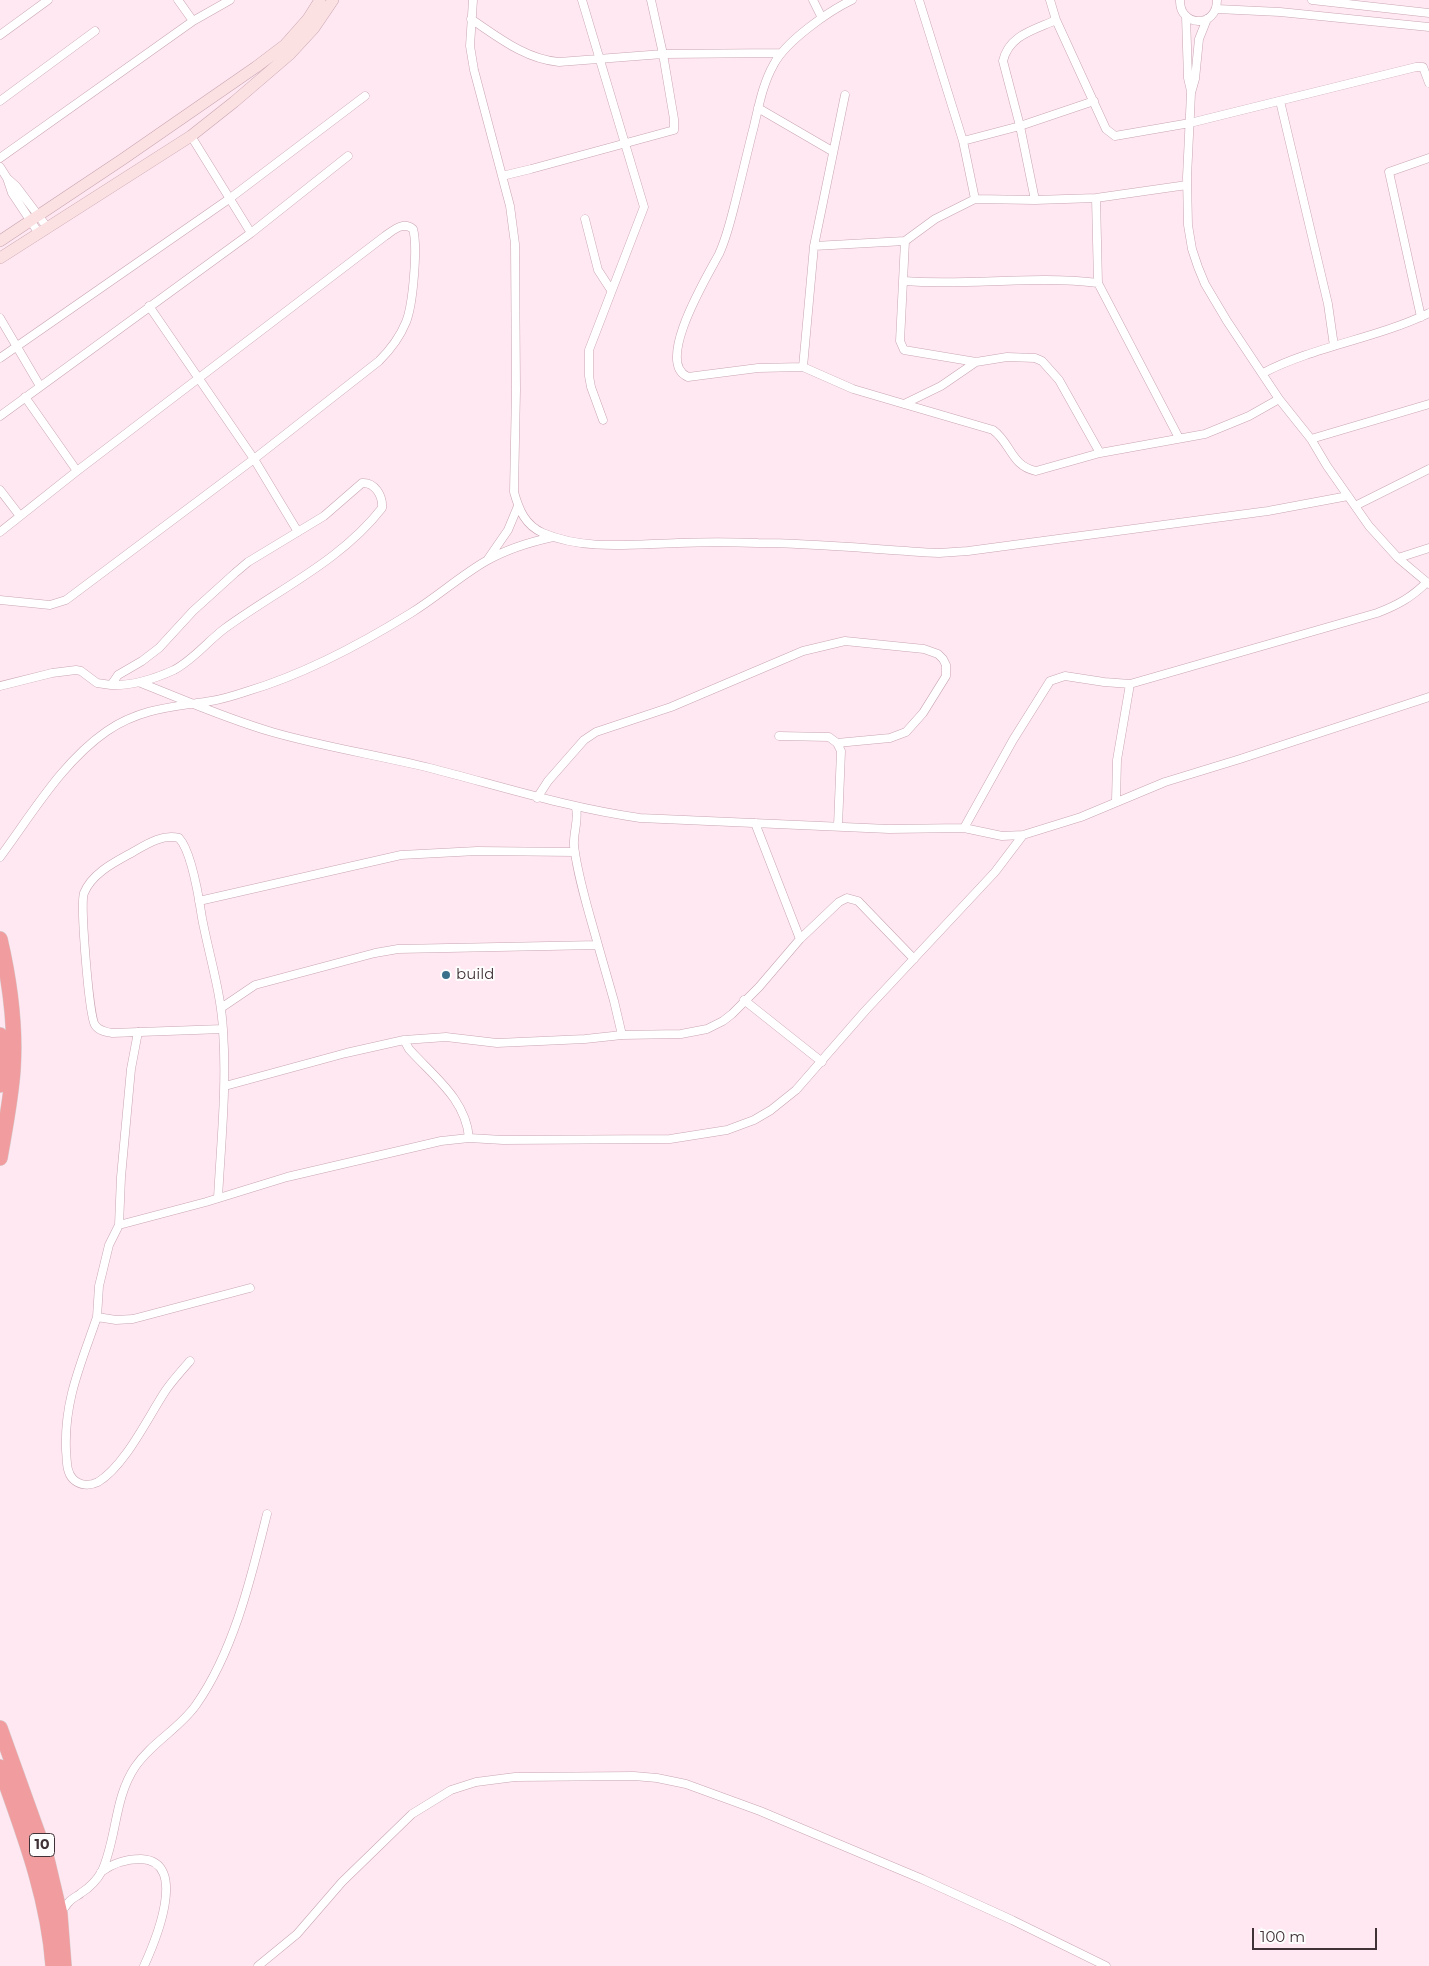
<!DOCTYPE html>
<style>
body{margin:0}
#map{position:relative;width:1429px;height:1966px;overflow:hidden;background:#ffe8f1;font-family:Montserrat,sans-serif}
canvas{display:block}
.scale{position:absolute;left:1252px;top:1928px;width:125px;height:22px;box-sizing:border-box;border:2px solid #3f3136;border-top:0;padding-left:6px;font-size:15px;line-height:18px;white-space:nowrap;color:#3f3136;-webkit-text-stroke:4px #fdfdfd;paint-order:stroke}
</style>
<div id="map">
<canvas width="1429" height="1966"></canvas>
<div class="scale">100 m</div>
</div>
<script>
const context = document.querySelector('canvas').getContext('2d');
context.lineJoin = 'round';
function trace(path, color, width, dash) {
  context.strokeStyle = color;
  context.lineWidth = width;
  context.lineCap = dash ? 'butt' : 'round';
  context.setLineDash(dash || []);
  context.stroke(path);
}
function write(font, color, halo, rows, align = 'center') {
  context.font = font + ' Montserrat,sans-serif';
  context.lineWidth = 4;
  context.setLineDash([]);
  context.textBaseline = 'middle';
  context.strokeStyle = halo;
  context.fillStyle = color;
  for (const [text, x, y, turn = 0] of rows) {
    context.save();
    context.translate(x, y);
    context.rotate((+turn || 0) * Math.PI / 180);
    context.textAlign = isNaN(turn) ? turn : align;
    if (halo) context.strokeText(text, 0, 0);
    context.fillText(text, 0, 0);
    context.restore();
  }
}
const street = new Path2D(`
 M178,0L193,21
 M473,0L470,46L474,70L510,206L515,244L516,390L514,492C519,510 525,525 543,533C585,551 634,544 678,543C704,542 731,542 758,543C818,543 879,550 939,553L968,551L1268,511L1348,496
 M582,0L644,207L589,350V376L591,387L603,420
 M813,0L822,18
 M852,0C829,11 786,41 774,64C763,83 759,105 754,126C747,153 741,180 734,207C730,223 726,239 719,254C708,275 654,363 688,377L758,368L803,367L853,389L904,404L941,386L976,362
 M919,0L963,141L975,199
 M1050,0L1056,20L1106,129L1115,136L1190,123L1416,67H1423L1429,83
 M1180,0C1179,27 1217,29 1217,0
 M1312,0L1429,13
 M1217,9L1280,12L1429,27
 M1186,16L1188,78L1191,91
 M471,19C498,37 525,59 559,62L663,54L781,53
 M1207,19L1199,39L1195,79L1191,93L1187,177L1188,225L1192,249L1198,267L1205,284L1227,321L1279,399L1311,439L1327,466L1369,526L1398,558L1429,584
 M0,35L48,0
 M0,101L95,31
 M1280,101L1328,304L1334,346
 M758,108L832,151
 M191,136L251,233
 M963,141L1020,126L1094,101
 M0,158L193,21L230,0
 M0,167L7,178L12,193L38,232
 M502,176L531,169L674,130V119L663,54L651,0
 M7,178L16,186L47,227
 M1096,198L1098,283
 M1035,200L1020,126L1003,61C1009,35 1034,30 1056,20
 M585,219L598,270L611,290
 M905,241L900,341L904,350L976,362L1007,357L1035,358L1042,361L1059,380L1100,453L1205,434L1249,416L1279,399
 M814,246L905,241L935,219L975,199L1035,200L1096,198L1187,185
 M904,281C969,286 1034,275 1098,283L1179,438
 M149,306L254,459L298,532
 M1421,317L1389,172L1429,158
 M0,318L40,386
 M0,358L229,199L365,96
 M803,367L814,246L845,95
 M1263,373C1315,346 1375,339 1429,313
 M25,397L77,471
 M904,404L993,430C1011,443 1011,466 1036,471L1100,453
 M0,416L251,233L348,156
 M1311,439L1429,404
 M0,490L20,516
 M1355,506L1429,469
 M0,532L77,471L385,236C394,230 403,221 413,229C418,246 413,305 406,322C400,337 391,349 379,361L254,459L66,600L50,605L0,600
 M1398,558L1429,548
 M488,559L508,530L518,506
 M141,683C184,700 227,719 272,732C324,747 377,755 430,768C500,786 568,808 640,818L889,829L964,828L1002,836L1023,835L1081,817L1165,782L1240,759L1429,697
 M0,686L52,673L76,670L81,671L97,683L111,685L118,675L142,661L159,648L193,611L235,573L248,562L324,516L362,483C375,482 383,496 382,508C341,561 277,590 224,629C207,642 193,660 174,670C154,679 133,686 111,685
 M779,736L829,737L837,743L841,751L838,826
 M537,798L548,781L584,740L596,732L671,707L803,651L845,641L924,649L938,654L943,659L946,665V676L923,713L906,732L890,738L837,743
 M1116,801L1117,760L1130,684
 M576,808C579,820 573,833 574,846C578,879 589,912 598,945
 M755,823L800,939
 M964,828L1013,740L1050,681L1065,676L1104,682L1130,684L1377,613C1398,605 1412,597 1427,582
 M0,857C32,814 62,762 107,731C141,708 173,707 211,701C224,699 236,695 248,691C305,674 361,644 411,613C437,597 460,576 486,561C507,549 530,542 553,537
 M199,901L401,855L477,851L575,852
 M744,1000L822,1062
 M221,1008L255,985L375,953L398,949L598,945L614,1001L622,1035
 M138,1032L131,1069L121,1177L119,1225L109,1245L99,1286L97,1317L116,1320L133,1319L250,1288
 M404,1040L409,1049C433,1076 466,1099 469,1138
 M225,1086L346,1053L404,1040L446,1037L497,1043L585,1039L622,1035L681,1034L707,1029L723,1021L732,1014L759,987L800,939L839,902L847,898L858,901L914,959
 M218,1198C221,1142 227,1086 223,1030C221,992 209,955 202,918C199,898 192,852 179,838C162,834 147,844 133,852C115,862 92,873 84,893C80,904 89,1016 95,1025C99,1031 106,1032 112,1033L223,1029
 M119,1225L206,1202L287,1177L441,1141L469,1138L503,1140L670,1139L727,1130L754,1120L771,1110L796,1090L865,1011L995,872L1023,835
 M97,1317C81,1364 64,1400 66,1450C67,1460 66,1472 73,1479C80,1486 90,1486 98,1482C125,1466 148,1417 166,1390C173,1380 182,1370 190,1361
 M101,1872C113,1863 126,1859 141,1859C190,1861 154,1944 144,1966
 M60,1914C63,1910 66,1905 69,1902C72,1898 78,1896 81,1893C89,1888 97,1880 102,1871C117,1838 114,1798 135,1767C151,1743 179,1729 196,1705C234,1651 251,1578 267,1514
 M258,1966L297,1934L342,1882L412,1814L451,1790L476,1782L515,1777L634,1776L657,1778L686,1784L760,1811L922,1879L1012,1920L1106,1966`);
const secondary = new Path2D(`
 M0,241L123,159L256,67L285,45L308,19L320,0
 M0,258L191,136L234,102L290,54L314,28L333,0`);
const highway = new Path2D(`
 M0,939C10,982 16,1026 13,1070C11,1099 5,1129 0,1158
 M0,1035V1085
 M0,1728L47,1859L60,1914L64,1966
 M0,1767C23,1832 48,1896 53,1966`);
trace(street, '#c8a5b3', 9);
trace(secondary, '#c8a5b3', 12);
trace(highway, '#d5d2d3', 16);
trace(street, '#fff', 8);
trace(secondary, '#fbe1e2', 11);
trace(highway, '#f19c9f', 15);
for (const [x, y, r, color] of [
 [446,975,5,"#39718b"]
]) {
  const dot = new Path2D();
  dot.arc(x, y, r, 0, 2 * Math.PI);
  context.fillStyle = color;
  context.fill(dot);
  trace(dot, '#fdfdfd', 2);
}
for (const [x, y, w] of [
 [42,1845,25]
]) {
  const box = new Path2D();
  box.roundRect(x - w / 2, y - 11.5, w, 23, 4);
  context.fillStyle = '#fdfdfd';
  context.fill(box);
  trace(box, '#3f3136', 1);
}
write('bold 14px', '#3f3136', null, [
 ["10",42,1845]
]);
write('15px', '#3f3136', '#fdfdfd', [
 ["build",456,975]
], 'left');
</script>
